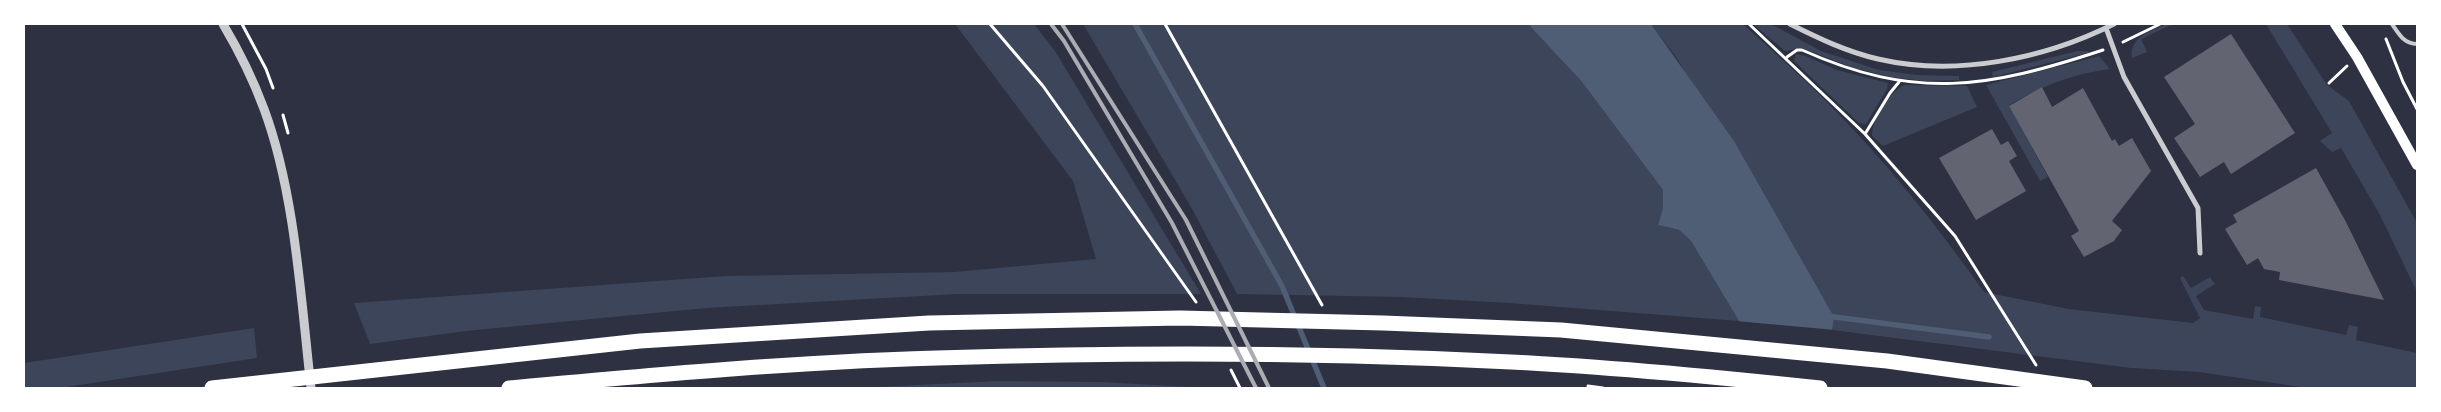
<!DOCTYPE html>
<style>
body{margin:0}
#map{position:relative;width:2441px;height:412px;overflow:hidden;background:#2d3142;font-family:"Golos Text",sans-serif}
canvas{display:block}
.frame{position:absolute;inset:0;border:25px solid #fff;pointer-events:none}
</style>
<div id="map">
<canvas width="2441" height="412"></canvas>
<div class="frame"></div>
</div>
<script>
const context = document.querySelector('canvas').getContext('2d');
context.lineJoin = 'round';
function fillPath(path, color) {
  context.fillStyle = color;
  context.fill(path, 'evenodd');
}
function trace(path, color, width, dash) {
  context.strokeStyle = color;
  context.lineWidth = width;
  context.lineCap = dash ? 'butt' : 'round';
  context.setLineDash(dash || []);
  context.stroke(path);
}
fillPath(new Path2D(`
 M955,24H1034L1055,51L1201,294H958L707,308L466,331L370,344L354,303L726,276L954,272L1096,259L1073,181Z
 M1083,24H1528L1582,82L1663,190V207L1658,225L1679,230L1691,241L1739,321L1509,303L1401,297L1237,294L1191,207Z
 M1651,24H1743C1770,49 1798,73 1824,99C1883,158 1936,224 1984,292L2069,309L2193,323L2200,318L2180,278L2183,276L2191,288L2210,277L2215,284L2196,296L2204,310L2253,319L2255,306L2261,307L2260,317L2346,335L2349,325L2358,327L2356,340L2417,353V388H2308L2199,372L2131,368L1832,330L1678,60Z
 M1753,24H1771L1821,51L1879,70L1917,75L1959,76V80L1925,81L1891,77L1851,67L1802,48L1785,51Z
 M2166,24H2173L2141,39L2147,52L2132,58C2129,37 2150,32 2166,24Z
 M2266,24H2287L2327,85L2349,101L2417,223V292L2380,215L2341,148L2332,152L2320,141L2332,133Z
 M2077,51H2089L2088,53L1993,77L1992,72Z
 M1796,54L1806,56L1837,70L1888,83L1887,89L1866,124L1859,123L1794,61Z
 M2099,56L2110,69C2069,75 2045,85 2009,105L2048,177L2040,181L1986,85Z
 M1904,85L1967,86L1977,107L1883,146L1872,136C1872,118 1889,93 1904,85Z
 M254,328L257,358L60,388H24V363Z
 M997,381L1100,382L1212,388H857Z`), '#3c4559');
fillPath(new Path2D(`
 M1528,24H1651L1734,141L1834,317L1832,330L1771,388L1739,321L1691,241L1679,230L1658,225L1663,207V190L1582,82Z`), '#4f5d75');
fillPath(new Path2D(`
 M1736,321L1835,330L1868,388H1768Z`), '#2d3142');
trace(new Path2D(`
 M1135,24L1282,286L1324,388
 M1827,316L1989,337`), '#4f5d75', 5.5);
fillPath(new Path2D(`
 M2231,34L2295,133L2231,174L2224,162L2200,177L2174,138L2195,124L2164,77Z
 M2042,87L2052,107L2083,88L2112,141L2115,139L2119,146L2132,138L2151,171L2112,221L2122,230L2114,241L2084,257L2071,236L2079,231L2009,106Z
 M1992,129L2001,145L2008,141L2017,156L2009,161L2026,191L1976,220L1939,158Z
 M2316,168L2346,222L2384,300L2279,280L2280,272L2264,269L2258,258L2247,265L2225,229L2237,222L2233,215Z`), '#626471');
trace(new Path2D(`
 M242,24L266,69L273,88
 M990,24L1043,86L1196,302
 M1165,24L1322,305
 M1749,24L1865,134L1955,236L2036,365
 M2386,39L2403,82L2417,109
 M2123,42L2160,24
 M1787,57L1797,50H1802C1916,101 1988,88 2103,50
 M2329,83L2347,66
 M283,115L288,133
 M1865,134L1890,93L1899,82
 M1231,370L1240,388
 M1588,386L1603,388`), '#fff', 3);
trace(new Path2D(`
 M2392,24C2399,34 2404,44 2417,44`), '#caccd0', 4);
trace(new Path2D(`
 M1790,24C1818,38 1847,52 1878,59C1956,77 2044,59 2114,24
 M2106,28L2124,77L2198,208L2200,253`), '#caccd0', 5);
trace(new Path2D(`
 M223,24C239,51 253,79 264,109C295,192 301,300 311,388`), '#caccd0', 9);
trace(new Path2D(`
 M2335,24L2357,57L2417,165`), '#fff', 10);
trace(new Path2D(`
 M212,388L640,341L929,323L1180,318L1383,323L1561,330L1887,361L2085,388
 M509,388C652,375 794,362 937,358C1128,352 1320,352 1511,362C1614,367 1717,377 1820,388`), '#fff', 15);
trace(new Path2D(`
 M1051,24L1064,41L1172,223L1256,388
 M1062,24L1186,220L1269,388`), '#abadb3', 4);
</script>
